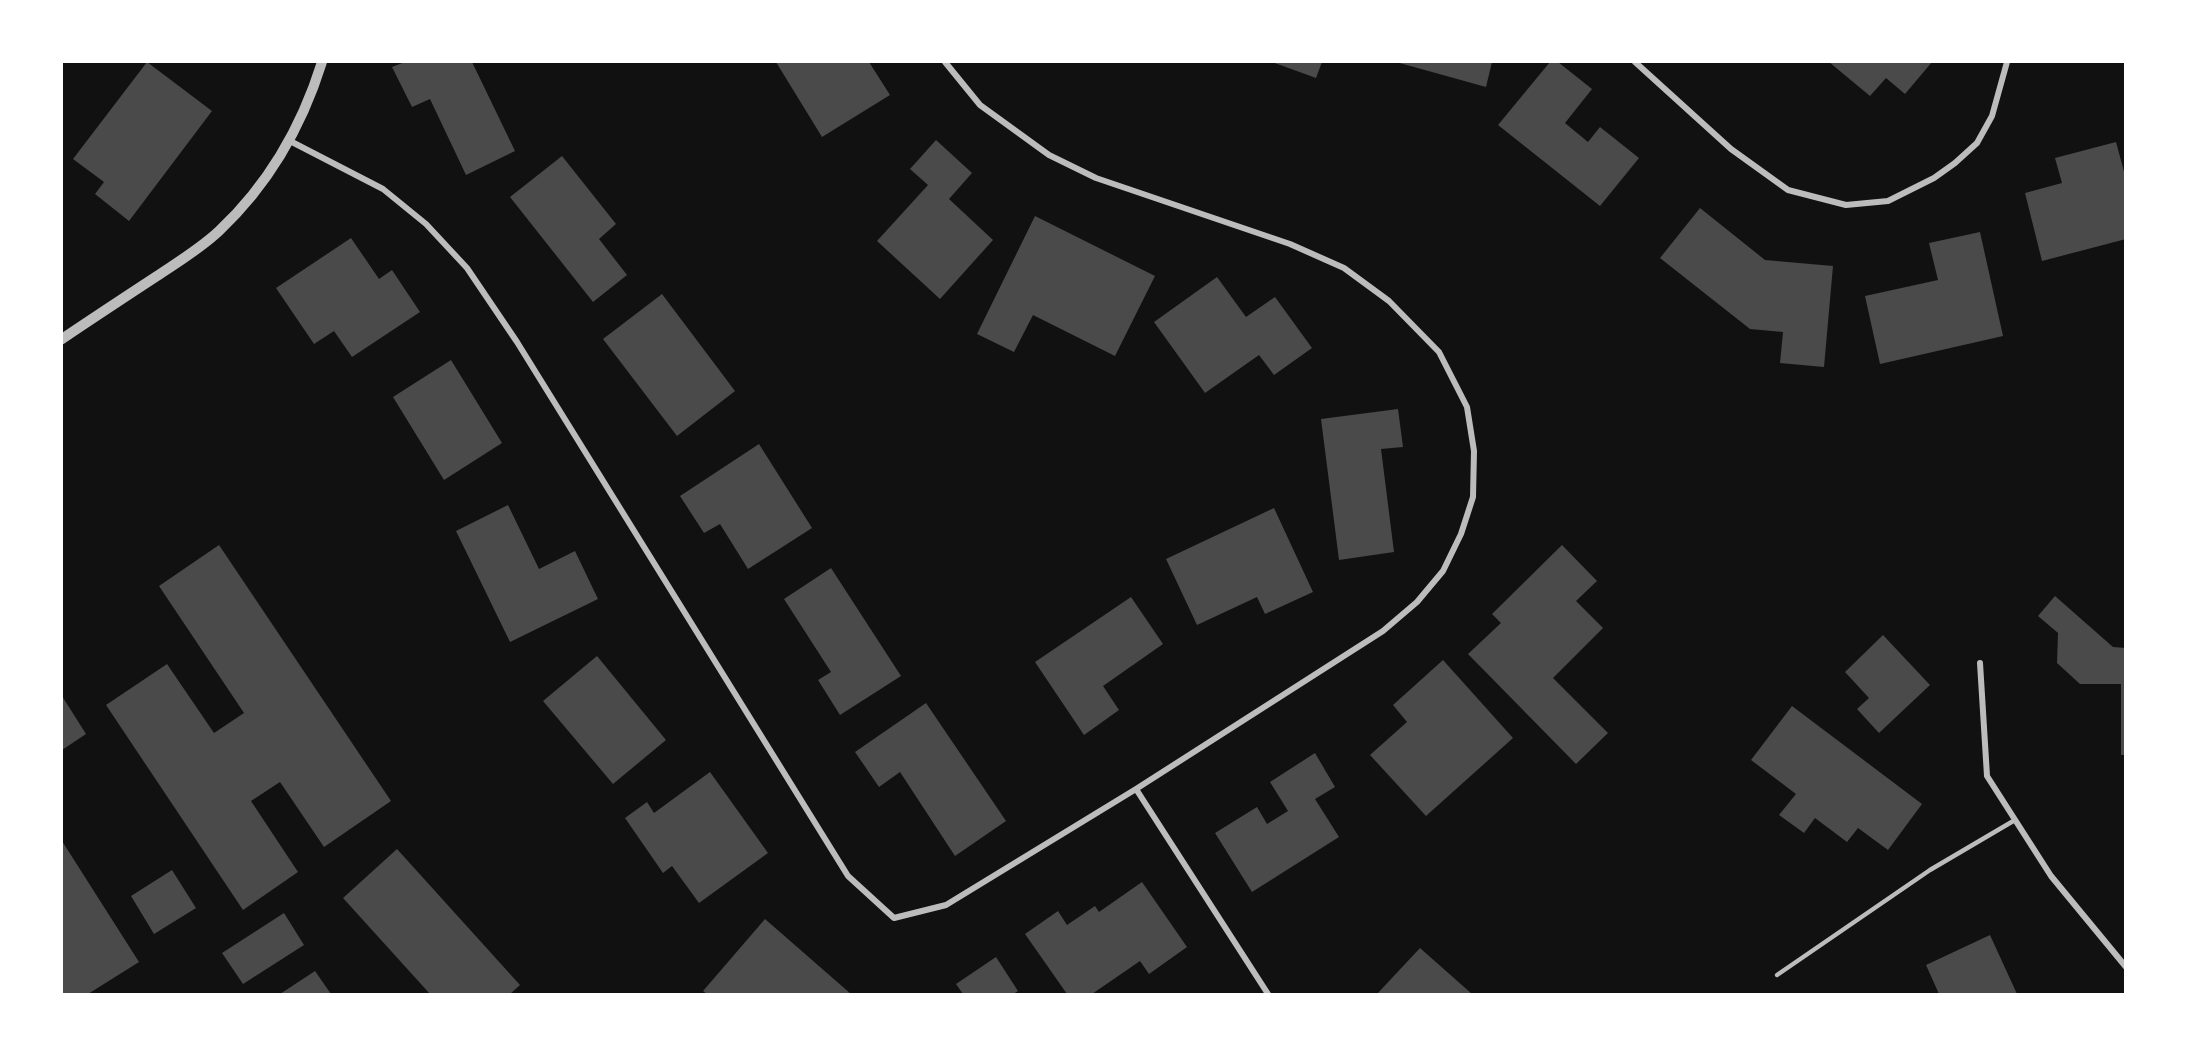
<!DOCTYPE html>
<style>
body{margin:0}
#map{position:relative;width:2187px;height:1056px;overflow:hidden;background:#111;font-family:Rubik,sans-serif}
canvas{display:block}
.frame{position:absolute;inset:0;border:63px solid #fff;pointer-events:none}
</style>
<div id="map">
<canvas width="2187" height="1056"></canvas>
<div class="frame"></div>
</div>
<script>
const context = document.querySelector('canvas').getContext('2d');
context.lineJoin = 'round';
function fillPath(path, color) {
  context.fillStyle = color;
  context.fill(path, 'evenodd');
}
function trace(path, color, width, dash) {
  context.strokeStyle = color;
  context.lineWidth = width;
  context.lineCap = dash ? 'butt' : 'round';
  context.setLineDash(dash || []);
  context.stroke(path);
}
fillPath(new Path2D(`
 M147,62L212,111L129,221L95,194L104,182L73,159Z
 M405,62H472L515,151L466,175L430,99L412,107L392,67Z
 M776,62H869L890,95L822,137Z
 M1272,62H1322L1316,78Z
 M1396,62H1492L1486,87Z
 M1550,62H1558L1592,89L1565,123L1588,142L1600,127L1639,158L1600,206L1498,125Z
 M1829,62H1932L1905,94L1886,78L1870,96Z
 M936,140L972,173L949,199L993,240L940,299L877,241L928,185L910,169Z
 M2116,142L2126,179V239L2042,261L2025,193L2062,183L2055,158Z
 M562,156L616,224L599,239L627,275L593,302L510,197Z
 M1700,208L1765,260L1833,266L1824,367L1780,363L1783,332L1750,329L1660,258Z
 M1035,216L1155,276L1115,356L1033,315L1014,352L977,334Z
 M1980,232L2003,336L1880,364L1865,296L1938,280L1929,243Z
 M351,238L379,279L392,270L420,312L352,357L334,331L314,344L276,288Z
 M1217,277L1246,317L1275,297L1312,348L1274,375L1259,355L1205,393L1154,322Z
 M662,294L735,391L677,436L603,339Z
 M451,360L502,443L444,480L393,397Z
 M1398,409L1403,447L1381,449L1394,552L1339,560L1321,419Z
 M759,444L812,528L748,569L720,524L704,533L680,496Z
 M508,505L539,569L575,551L598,599L510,642L456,531Z
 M1274,508L1313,592L1265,614L1257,597L1197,625L1166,559Z
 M219,545L391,801L324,847L280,782L251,801L298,872L243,910L106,705L167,664L214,733L244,713L159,586Z
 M1562,545L1597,581L1576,601L1603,628L1553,678L1608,733L1576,764L1468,654L1501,623L1492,614Z
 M831,568L901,676L840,715L818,680L831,672L784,599Z
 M2055,596L2113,647L2126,648V755H2121V684H2080L2057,663L2058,633L2038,616Z
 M1131,597L1163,644L1103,686L1119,710L1084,735L1035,662Z
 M1883,635L1930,685L1879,733L1857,709L1869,698L1845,672Z
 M597,656L666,740L613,784L543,701Z
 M1443,660L1513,738L1426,816L1370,755L1407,722L1393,705Z
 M62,696L86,734L62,750Z
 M926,703L1006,821L955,856L900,772L879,787L855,752Z
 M1792,706L1922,804L1888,850L1858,828L1847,842L1815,818L1804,833L1779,815L1796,794L1751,760Z
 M1315,753L1335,787L1315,799L1339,837L1252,892L1215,833L1257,807L1267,824L1288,811L1270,782Z
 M710,772L768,853L699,903L672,866L663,873L625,818L647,802L654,813Z
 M62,841L139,962L88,994H62Z
 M397,849L520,985L510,994H430L343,898Z
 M172,870L196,908L154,934L131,896Z
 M1142,882L1187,947L1149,974L1140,961L1092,994H1067L1025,934L1058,911L1067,925L1095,906L1099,912Z
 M284,913L304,945L243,984L222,953Z
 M765,919L851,994H707L703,991Z
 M1990,935L2017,994H1939L1926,965Z
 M1420,948L1472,994H1377Z
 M996,957L1018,991L1013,994H963L956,984Z
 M315,971L331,994H280Z`), '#4a4a4a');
trace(new Path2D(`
 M1777,975L1930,870L2015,820`), '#bcbcbc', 4.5);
trace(new Path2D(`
 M1635,62L1731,149L1788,190L1846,205L1888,201L1934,178L1955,163L1977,143L1992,116L2007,62
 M290,141L383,189L426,224L467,268L517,342L848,876L894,918L946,905L1136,789L1383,631L1417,602L1443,571L1461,534L1473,497L1474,451L1467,407L1439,352L1389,301L1344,268L1290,244L1096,178L1049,155L980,105L945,62
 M1980,663L1987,776L2051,876L2126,967
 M1136,789L1268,994`), '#bcbcbc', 6);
trace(new Path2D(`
 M62,339C93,318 125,297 157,276C178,262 201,248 219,231C269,184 302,126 322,62`), '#bcbcbc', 10);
</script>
